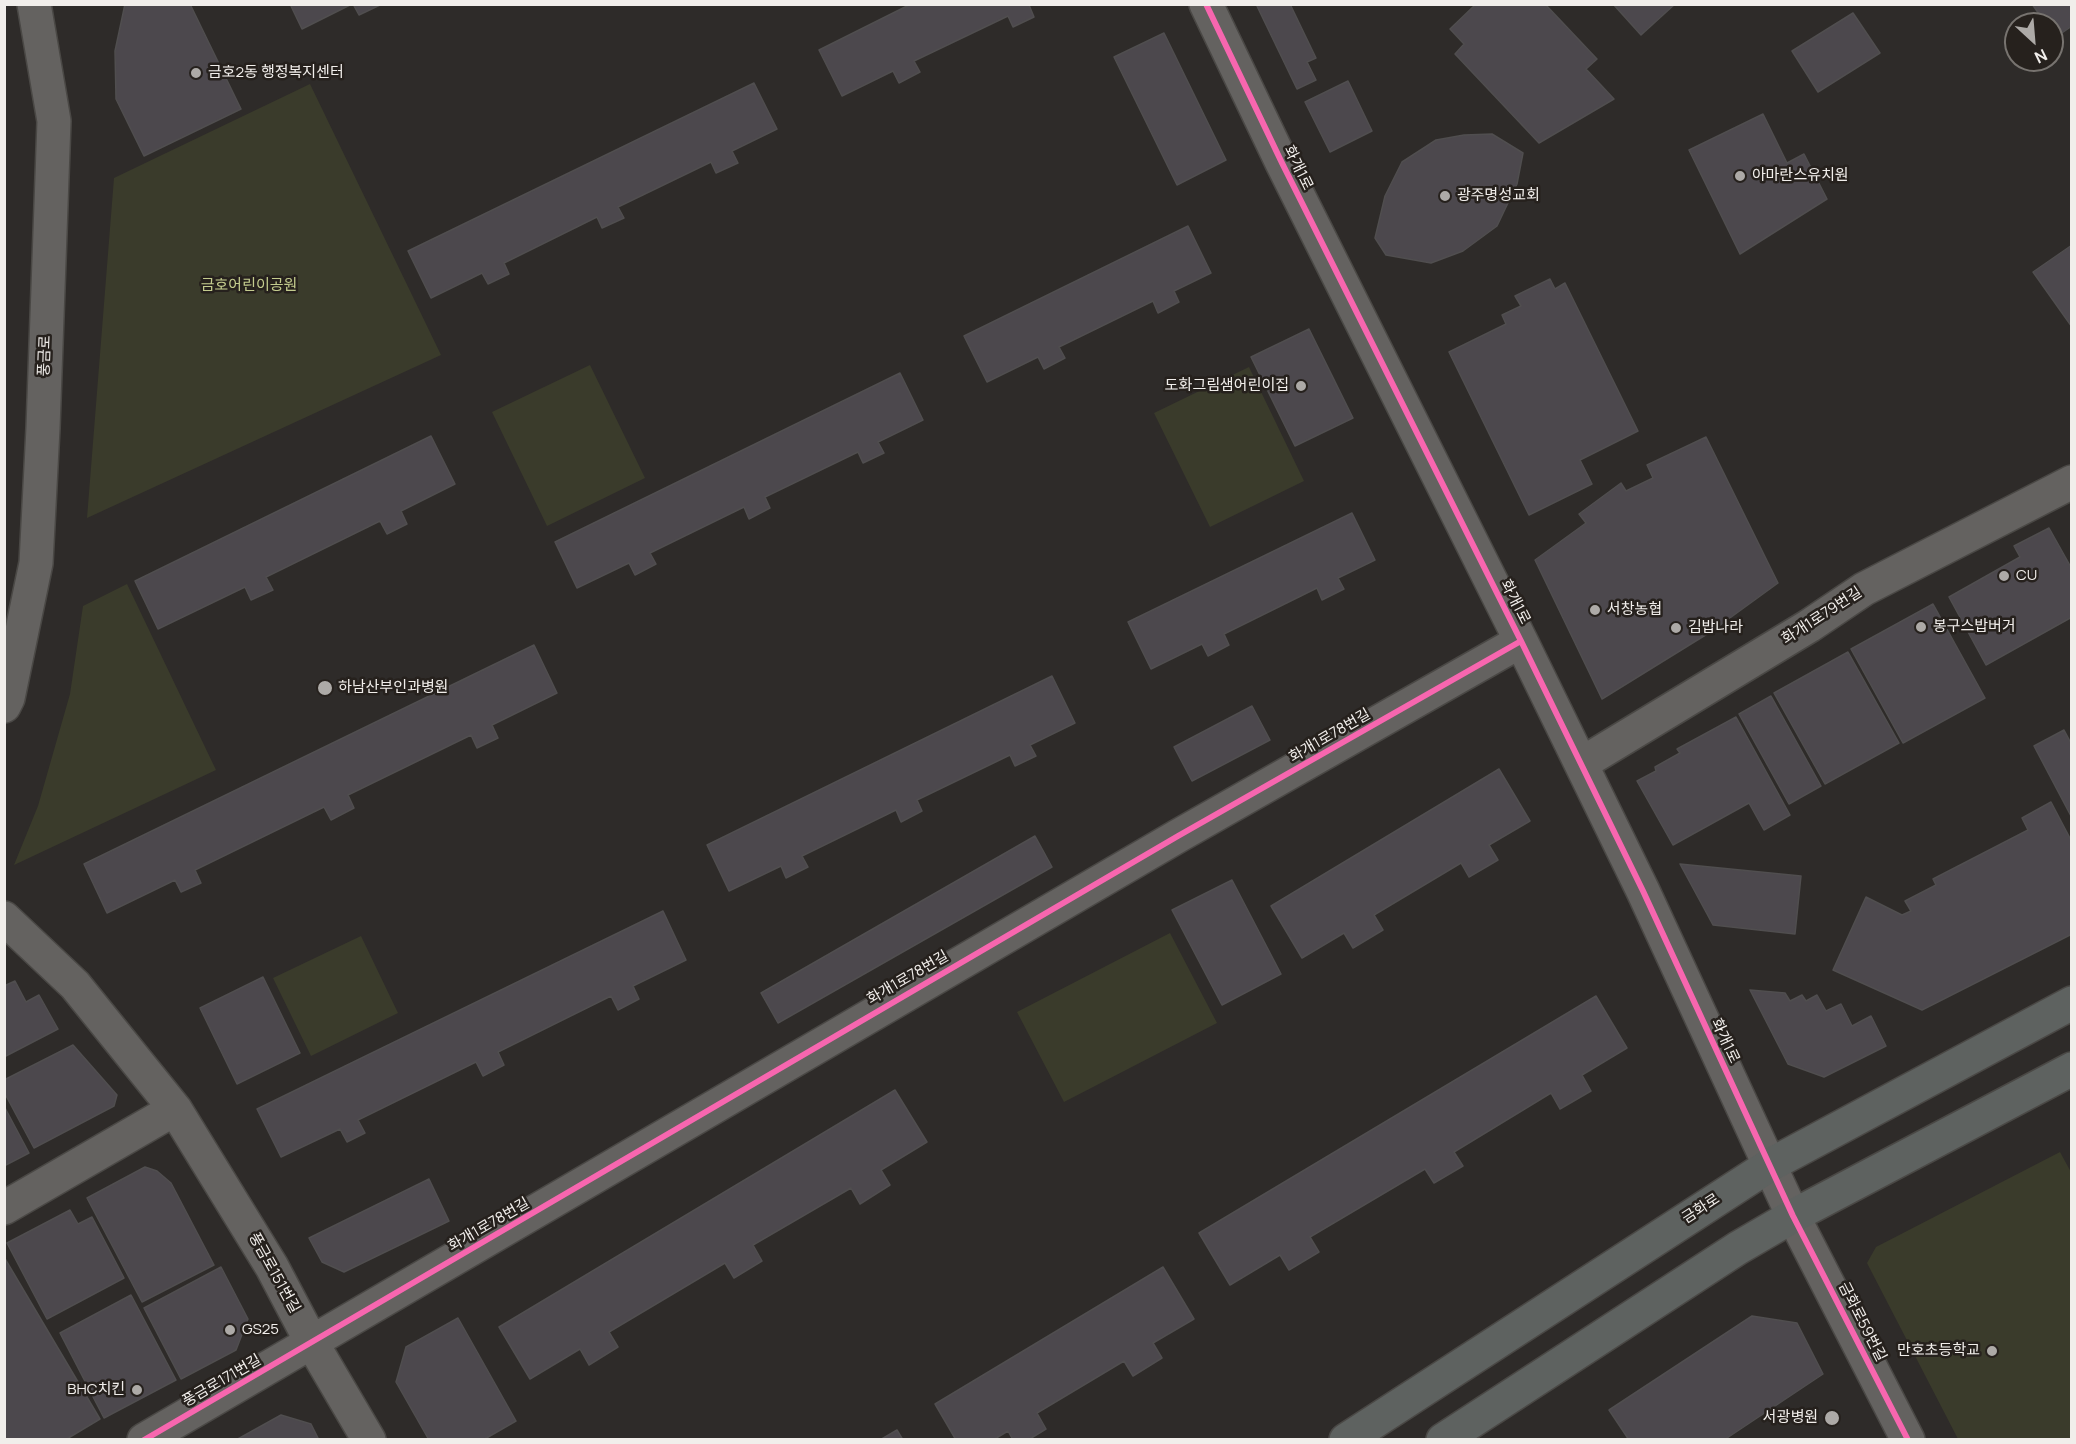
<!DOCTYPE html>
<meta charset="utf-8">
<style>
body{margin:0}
#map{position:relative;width:2076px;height:1444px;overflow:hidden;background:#2e2b29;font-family:Manrope,sans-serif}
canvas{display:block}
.frame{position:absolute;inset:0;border:6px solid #f1eeeb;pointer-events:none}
.north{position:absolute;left:2004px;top:12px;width:60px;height:60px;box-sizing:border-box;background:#26211d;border:2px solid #77736f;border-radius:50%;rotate:154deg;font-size:16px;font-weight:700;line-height:24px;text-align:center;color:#f1eeeb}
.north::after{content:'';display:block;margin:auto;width:21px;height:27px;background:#adaaa7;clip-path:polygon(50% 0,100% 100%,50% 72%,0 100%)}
</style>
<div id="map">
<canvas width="2076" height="1444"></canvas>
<div class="frame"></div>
<div class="north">N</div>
</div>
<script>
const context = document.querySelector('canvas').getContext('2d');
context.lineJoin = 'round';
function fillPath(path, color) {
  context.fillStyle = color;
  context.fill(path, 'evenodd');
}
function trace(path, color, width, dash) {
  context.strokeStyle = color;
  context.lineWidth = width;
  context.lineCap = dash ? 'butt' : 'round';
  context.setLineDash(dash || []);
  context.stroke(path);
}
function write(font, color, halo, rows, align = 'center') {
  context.font = font + ' Manrope,"Noto Sans KR",sans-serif';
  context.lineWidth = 5;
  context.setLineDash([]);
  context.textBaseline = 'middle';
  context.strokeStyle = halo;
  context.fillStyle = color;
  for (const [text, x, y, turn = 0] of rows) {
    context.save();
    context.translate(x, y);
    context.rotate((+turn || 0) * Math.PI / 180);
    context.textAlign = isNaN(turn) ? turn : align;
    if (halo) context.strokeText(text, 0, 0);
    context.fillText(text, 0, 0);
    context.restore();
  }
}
fillPath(new Path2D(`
 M310,84L441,355L87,518L114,178Z
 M590,365L645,478L547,526L492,412Z
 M1249,367L1304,481L1210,527L1154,413Z
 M127,584L216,770L14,865L38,806L70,694L83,606Z
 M1170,933L1217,1023L1064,1102L1017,1012Z
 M361,936L398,1013L311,1056L273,978Z
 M2060,1152L2072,1174L2071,1439H1958L1867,1263L1876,1247Z`), '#3a3b2b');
const building = new Path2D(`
 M125,4H190L241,109L144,156L116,99L115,51Z
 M290,4H352L302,29Z
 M353,4H380V5L359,15Z
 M911,4H1030L1029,5L1034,17L1013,27L1008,16L914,61L920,72L899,83L893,71L842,96L819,50Z
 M1256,4H1290L1316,58L1307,62L1316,80L1297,89Z
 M1476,4H1545L1597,59L1586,69L1614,99L1539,143L1455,54L1464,44L1450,29Z
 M1613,4H1675L1641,35Z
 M2032,4H2072V26L2056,37L2052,32V24H2046Z
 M1853,13L1880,53L1818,92L1792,51Z
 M1164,33L1226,160L1177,185L1114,57Z
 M1348,81L1372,131L1330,152L1305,102Z
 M754,83L777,129L732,151L738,163L716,173L711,162L618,207L624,218L602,228L597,217L504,263L509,274L488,284L482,273L431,298L408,251Z
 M1763,114L1787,163L1804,154L1827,199L1740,254L1689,150Z
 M1492,134L1523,153L1517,184L1497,226L1463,251L1431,263L1386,255L1375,238L1385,196L1402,162L1436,140L1464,135Z
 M1188,226L1211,273L1174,291L1179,302L1158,313L1153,301L1059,347L1065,358L1044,369L1038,357L987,382L964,336Z
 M2072,245V327L2033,272Z
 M1550,279L1555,289L1565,283L1638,431L1580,460L1592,484L1529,515L1449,352L1506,324L1502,315L1521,306L1515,296Z
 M1309,329L1353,418L1295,446L1251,357Z
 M900,373L923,420L878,442L884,453L863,463L858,452L765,497L770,508L749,519L744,507L650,553L656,564L635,575L629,563L577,588L555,542Z
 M431,436L455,484L401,511L407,524L387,534L380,521L266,577L273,590L251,600L245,587L158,629L135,581Z
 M1706,437L1778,583L1712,631L1602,699L1535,560L1586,523L1579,514L1621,483L1626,491L1653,478L1647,465Z
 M1352,513L1375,560L1338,578L1344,589L1322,600L1317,588L1224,634L1229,645L1208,656L1202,644L1151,669L1128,622Z
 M2049,528L2072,569V617L1986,665L1949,597L2020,557L2014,546Z
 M1933,604L1985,698L1903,743L1851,649Z
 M534,645L557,693L492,725L498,738L477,748L471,735L348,795L354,808L331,820L324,807L195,870L201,883L181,892L175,880L107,913L84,864Z
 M1848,652L1899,743L1825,784L1774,693Z
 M1052,676L1075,723L1030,745L1036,756L1015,766L1010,755L917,800L922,811L901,822L896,810L802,856L808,867L786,878L781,866L729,891L707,845Z
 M1771,696L1821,786L1789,804L1739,714Z
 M1252,706L1270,740L1192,781L1174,747Z
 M1736,717L1790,815L1764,830L1749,803L1673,845L1637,781L1656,771L1655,767L1680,753L1677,749Z
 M2064,730L2072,745V818L2034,746Z
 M1499,769L1530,821L1489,845L1498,860L1469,877L1461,863L1374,915L1383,930L1353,948L1344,933L1302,958L1271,906Z
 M2051,802L2072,842V934L1922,1010L1833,970L1866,897L1902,915L1911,911L1905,901L1936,885L1933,879L2028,830L2022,818Z
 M1035,836L1052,867L778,1023L761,993Z
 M1680,864L1801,876L1795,934L1713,925Z
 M1232,880L1281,974L1222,1005L1172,910Z
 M663,911L686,960L633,986L639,999L618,1010L611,996L498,1052L504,1065L483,1076L476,1062L358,1120L365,1133L347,1142L340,1129L281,1157L257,1109Z
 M263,977L300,1053L237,1084L200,1008Z
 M15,981L26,1002L39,995L58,1029L4,1057V986Z
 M1750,990L1785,993L1790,1001L1802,995L1806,1001L1817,995L1826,1011L1841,1004L1852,1026L1871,1016L1886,1046L1824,1077L1788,1064Z
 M1596,996L1627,1048L1582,1075L1591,1091L1560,1109L1551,1093L1454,1152L1463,1166L1434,1183L1425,1169L1310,1237L1319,1252L1289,1270L1280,1255L1230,1285L1199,1233Z
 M73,1045L117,1095L114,1106L34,1148L4,1092V1080Z
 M895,1090L927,1142L881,1170L890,1185L860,1204L851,1188L753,1245L762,1261L734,1278L725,1263L609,1332L618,1347L589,1365L580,1349L530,1379L499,1327Z
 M4,1106L29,1153L4,1166Z
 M145,1167L157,1171L171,1183L214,1265L142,1302L87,1198Z
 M429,1179L449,1221L344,1272L322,1262L309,1238Z
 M70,1210L78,1224L92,1217L124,1278L47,1319L7,1243Z
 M4,1257L100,1419L65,1440H4Z
 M221,1267L248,1319L236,1350L181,1379L144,1308Z
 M1163,1267L1194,1319L1153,1343L1162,1358L1133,1376L1124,1361L1037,1413L1046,1429L1028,1440H1013L1008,1431L993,1440H956L935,1404Z
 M131,1295L176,1380L104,1418L60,1333Z
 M1752,1316L1797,1323L1823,1374L1724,1440H1629L1609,1410Z
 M458,1318L516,1421L483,1440H429L396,1382L406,1347Z
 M281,1415L311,1424L319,1440H236Z
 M897,1430L903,1440H880Z`);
fillPath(building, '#4c484d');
trace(building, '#504e4f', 1.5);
const minor = new Path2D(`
 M1206,4L1282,163L1521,641L1643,891L1793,1216L1908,1440
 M4,706L8,698L36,563L43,428L54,121L34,4
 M1581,764L1809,626L1864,589L2072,482
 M4,918L75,985L175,1109L272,1267L312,1343L369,1440
 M4,1208L175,1109
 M144,1440L1178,836L1521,641`);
const major = new Path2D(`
 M1346,1440L1770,1165L2072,1003
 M1443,1440L1738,1248L1793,1216L2072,1069`);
trace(minor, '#4a4845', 36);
trace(major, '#4a4845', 36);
trace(minor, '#646260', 33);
trace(major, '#5e6260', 33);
trace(new Path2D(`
 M1206,4L1282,163L1521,641L1643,891L1793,1216L1908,1440
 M144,1440L1178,836L1521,641`), '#f766af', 6);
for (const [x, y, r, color] of [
 [196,73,6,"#adaaa7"],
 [1740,176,6,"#adaaa7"],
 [1445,196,6,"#adaaa7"],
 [1301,386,6,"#adaaa7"],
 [2004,576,6,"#adaaa7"],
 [1595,610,6,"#adaaa7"],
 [1921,627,6,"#adaaa7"],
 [1676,628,6,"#adaaa7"],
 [325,688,8,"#adaaa7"],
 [230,1330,6,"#adaaa7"],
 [1992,1351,6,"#adaaa7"],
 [137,1390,6,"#adaaa7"],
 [1832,1418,8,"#adaaa7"]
]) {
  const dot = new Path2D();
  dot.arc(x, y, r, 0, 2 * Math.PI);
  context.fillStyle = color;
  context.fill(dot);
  trace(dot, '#26211d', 2);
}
write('15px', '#f1eeeb', '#26211d', [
 ["금호2동 행정복지센터",208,73],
 ["아마란스유치원",1752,176],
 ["광주명성교회",1457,196],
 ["도화그림샘어린이집",1289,386,"right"],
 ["CU",2016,576],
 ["서창농협",1607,610],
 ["봉구스밥버거",1933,627],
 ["김밥나라",1688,628],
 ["하남산부인과병원",338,688],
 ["GS25",242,1330],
 ["만호초등학교",1980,1351,"right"],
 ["BHC치킨",125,1390,"right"],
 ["서광병원",1818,1418,"right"]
], 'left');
write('15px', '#f1eeeb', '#26211d', [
 ["화개1로",1298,168,64],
 ["풍금로",45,356,-88],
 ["화개1로",1515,602,63],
 ["화개1로79번길",1822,616,-33],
 ["화개1로78번길",1330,736,-30],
 ["화개1로78번길",908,978,-30],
 ["화개1로",1725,1041,65],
 ["금화로",1701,1209,-33],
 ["화개1로78번길",489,1225,-30],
 ["풍금로151번길",274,1273,61],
 ["금화로59번길",1862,1322,63],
 ["풍금로171번길",222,1381,-30]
]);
write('15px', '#c4cc8e', '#26211d', [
 ["금호어린이공원",249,286]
]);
</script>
